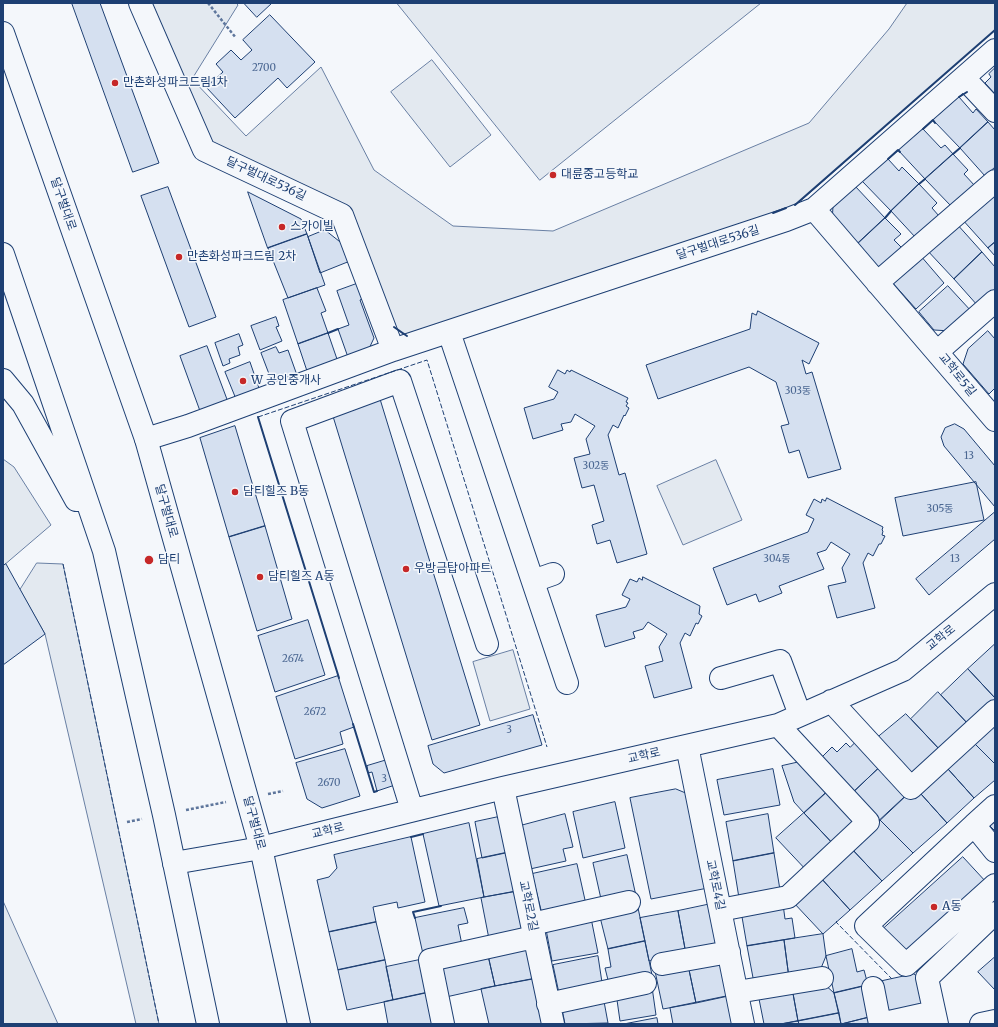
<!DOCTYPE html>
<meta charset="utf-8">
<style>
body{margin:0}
#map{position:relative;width:998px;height:1027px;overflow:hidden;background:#f4f7fb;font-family:Merriweather,serif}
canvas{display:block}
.frame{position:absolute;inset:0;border:4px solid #1d3f73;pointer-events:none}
</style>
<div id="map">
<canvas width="998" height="1027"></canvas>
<div class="frame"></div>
</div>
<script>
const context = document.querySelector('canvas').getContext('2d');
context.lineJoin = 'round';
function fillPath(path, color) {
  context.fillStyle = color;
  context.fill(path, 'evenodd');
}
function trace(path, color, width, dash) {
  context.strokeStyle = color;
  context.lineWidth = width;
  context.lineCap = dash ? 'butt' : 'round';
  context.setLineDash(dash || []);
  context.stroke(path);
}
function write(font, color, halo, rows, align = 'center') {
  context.font = font + ' Merriweather,"Noto Sans KR",serif';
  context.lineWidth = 3;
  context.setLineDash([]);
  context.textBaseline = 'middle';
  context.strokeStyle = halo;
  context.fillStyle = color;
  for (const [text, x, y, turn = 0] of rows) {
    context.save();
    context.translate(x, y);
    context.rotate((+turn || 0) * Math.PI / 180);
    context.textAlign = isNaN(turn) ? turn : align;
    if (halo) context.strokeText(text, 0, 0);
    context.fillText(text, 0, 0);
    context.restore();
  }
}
const green = new Path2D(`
 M150,3H236L238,5L192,79L246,136L321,67L374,170L453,226L553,231L809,123L889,29L907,3H995V30L796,205L407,337L390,324L347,209L213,146Z
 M397,3H761L540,180Z
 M432,60L491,135L450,167L391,92Z
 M3,459L14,467L51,525L3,566Z
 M716,460L742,520L683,545L657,486Z
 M37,563L63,564L159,1024H136L45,634L20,590Z
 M513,650L530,709L490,721L473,662Z
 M3,901L58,1024H3Z`);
fillPath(green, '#e3e9f0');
trace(green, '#687fa3', 1);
const building = new Path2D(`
 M72,3H100L159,163L133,172Z
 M244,3H272L257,17Z
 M270,15L315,62L287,88L278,78L235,118L206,87L223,72L216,64L231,50L241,60L252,50L243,40Z
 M995,68V94L985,83L991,77L989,74Z
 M959,97L973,113L976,109L988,122L960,148L933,120Z
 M988,122L995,130V167L985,176L960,148Z
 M923,129L941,148L945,145L953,154L925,179L898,150Z
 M953,154L968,170L964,174L975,186L951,206L925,179Z
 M888,159L899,171L902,167L919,184L891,211L862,181Z
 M919,184L937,203L932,208L939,216L916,238L891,211Z
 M855,186L885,218L854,247L832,223L833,206Z
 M168,187L216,317L189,327L141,196Z
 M248,192L301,219L307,234L268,248Z
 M991,192L995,198V242L988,248L961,218Z
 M885,218L901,234L894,240L903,249L877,273L854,247Z
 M956,223L982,252L954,279L926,249Z
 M325,230L344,245L350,261L320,273L308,237Z
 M307,234L325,285L288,298L268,248Z
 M995,242V256L988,248Z
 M982,252L995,267V291L978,306L954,279Z
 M920,255L944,283L916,309L891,281Z
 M359,283L364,298L360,300L374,338L366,355L349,360L338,329L349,325L337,291Z
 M948,286L972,312L951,331L934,330L919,312Z
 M317,288L326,311L321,313L328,333L298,344L283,300Z
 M758,311L819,343L809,364L802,360L806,374L812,372L841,469L808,478L799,450L789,453L781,426L789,424L776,382L749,367L658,399L646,365L750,329L752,313L756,315Z
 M276,317L279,326L276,327L282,341L260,350L251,326Z
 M988,331L995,339V388L989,394L963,364L968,349Z
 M328,333L338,362L308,374L298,344Z
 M239,334L243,345L238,347L240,355L229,359L230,363L223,366L215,343Z
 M207,346L228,402L200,411L180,356Z
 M276,347L279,353L288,350L298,378L274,387L261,353Z
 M250,362L260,391L236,399L225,372Z
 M558,370L565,374L567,370L570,372L571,370L628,398L626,402L628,403L626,406L629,408L625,416L624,415L618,428L613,425L608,435L619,475L625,473L647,554L617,563L610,540L597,544L592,525L604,521L594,485L582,488L574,458L590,454L586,439L595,426L575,414L571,422L561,424L563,430L533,439L524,408L554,399L558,392L549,387Z
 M380,399L480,725L432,740L332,413Z
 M955,424L964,429L995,466V507L944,446L941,437L945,428Z
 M235,426L265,526L229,537L200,438Z
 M976,482L984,520L903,536L895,498Z
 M827,498L883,527L882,530L883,531L882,535L885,536L881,544H879L873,556L868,553L863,563L875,608L837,618L828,586L846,582L842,568L850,554L831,542L826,550L817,553L824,569L779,586L782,593L759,602L756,594L727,605L713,568L808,532L814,519L806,515L814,499L821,503L822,499L825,501Z
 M995,512V539L929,595L916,579Z
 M265,526L292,619L257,631L229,537Z
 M6,564L45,634L3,665V566Z
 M643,577L700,606L699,614L702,616L698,624L696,623L690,636L685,633L680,643L692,688L654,698L645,666L663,661L659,647L667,634L648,622L643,629L633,632L635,638L605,647L596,615L626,607L630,599L622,595L630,579L637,582L639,578L642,580Z
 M308,620L325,675L275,692L258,636Z
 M995,644V698L968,669Z
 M968,669L995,698V700L969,725L941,695Z
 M338,676L354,727L340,732L343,744L295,759L276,697Z
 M938,692L969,725L941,751L911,719Z
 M906,714L941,751L913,777L877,738Z
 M533,715L542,745L444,773L433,764L428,746Z
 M995,725V764L975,744Z
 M858,740L882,765L854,791L822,757L832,747L837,752L846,743L850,747Z
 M975,744L995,764V780L974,798L948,769Z
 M345,749L360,796L322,808L307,799L296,763Z
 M387,760L395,785L377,791L372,772L368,773L367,766Z
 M804,761L829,790L804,813L794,802L782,766Z
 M882,765L909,793L874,826L848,798Z
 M773,769L780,805L724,815L717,780Z
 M948,769L974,798L947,823L921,794Z
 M676,789L688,794L708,888L651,899L630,798Z
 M829,790L861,825L836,847L804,813Z
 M909,793L915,799L921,794L947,823L913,853L880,820Z
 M615,802L625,848L583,858L573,812Z
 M804,813L836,847L809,873L776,838Z
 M565,814L573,847L563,849L566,861L530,869L520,826Z
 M768,814L774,853L733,861L726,822Z
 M503,816L510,852L482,858L475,822Z
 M880,820L913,853L882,881L850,847Z
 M995,822V831L990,826Z
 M469,823L484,897L439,906L423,834Z
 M411,837L425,902L398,908L397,902L373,907L376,922L329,932L317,880L329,877L337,868L334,855Z
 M850,847L882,881L850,910L820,877Z
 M510,852L518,891L484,897L477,859Z
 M774,853L780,890L739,898L733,861Z
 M627,855L636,896L601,899L593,863Z
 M963,857L987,883L906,957L882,930Z
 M577,864L587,909L543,918L532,874Z
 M820,877L850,910L823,934L793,902Z
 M518,891L527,932L489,939L481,898Z
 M637,903L645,941L608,949L599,913Z
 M711,904L719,948L686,954L678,911Z
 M783,904L785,919L792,918L795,938L747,946L741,911Z
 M464,908L468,923L458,925L462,945L423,954L415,918Z
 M678,911L686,954L649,961L640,918Z
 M590,913L598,953L552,961L545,924Z
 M376,922L385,960L338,970L329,932Z
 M823,934L826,956L819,973L789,978L784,940Z
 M784,940L789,978L754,983L747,946Z
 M645,941L652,975L609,984L605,968L611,967L608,949Z
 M531,942L538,978L495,986L487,951Z
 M852,949L857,972L864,970L868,985L834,993L826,956Z
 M487,951L495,986L446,997L440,968Z
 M598,956L603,989L560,998L553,965Z
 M995,957V990L978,972Z
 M725,958L733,995L696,1003L688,965Z
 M424,959L430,992L393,1000L386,967Z
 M385,960L393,1000L347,1010L338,970Z
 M688,965L696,1003L663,1009L655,971Z
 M914,974L921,979L928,1007L886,1015L878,982Z
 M538,978L547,1024H489L481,989Z
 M823,983L834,993L839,1013L798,1021L792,988Z
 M868,985L874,1016L841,1024L834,993Z
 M652,987L656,1015L620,1021L616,993Z
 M792,988L798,1021L781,1024H764L758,994Z
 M430,992L437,1024H388L384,1002Z
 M733,995L738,1024H673L670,1008Z
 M603,996L608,1023L565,1024L561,1004Z
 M839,1013L841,1024H799L798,1021Z
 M874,1016L876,1024H842Z
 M657,1018L658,1024H624Z
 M798,1021L799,1024H781Z`);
fillPath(building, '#d5e0f0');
trace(building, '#1d3f73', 1);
const minor = new Path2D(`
 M140,3L204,150L342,215L393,350
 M964,78L995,111
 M814,209L995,420
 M877,283L995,181
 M449,332L567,683
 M937,352L995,301
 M146,439L188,426L393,350L786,220L814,209L995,50
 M533,581L553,574
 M721,678L780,661L800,715
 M831,701L911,788L995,711
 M687,746L743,1024
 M503,788L553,1024
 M995,806L974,825L995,851
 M412,810L292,421L400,381L487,644
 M974,825L866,926L906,965L995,885
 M174,863L261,848L503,788L778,725L903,670L995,594
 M720,910L788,897L868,822L778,725
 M532,924L629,902
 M662,964L729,952
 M873,988L880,1024
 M737,992L822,978
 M548,1004L645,983
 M443,1024L430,960L534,937
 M880,1024L934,1012
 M937,1024L927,978L995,913
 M981,1024L995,1021`);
const major = new Path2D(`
 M3,33L146,439L261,848L299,1024
 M3,254L104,551L164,815L208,1024
 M3,380L23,404L76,500`);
trace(minor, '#1d3f73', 24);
trace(major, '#1d3f73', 24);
trace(new Path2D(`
 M208,3L236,38
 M268,794L283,791
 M186,810L226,802
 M127,822L142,819`), '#5e769c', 2.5, [3, 2]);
trace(minor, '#f4f7fb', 22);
trace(major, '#f4f7fb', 22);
trace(new Path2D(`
 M258,417L427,360L547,747
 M63,564L159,1024
 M837,921L836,922L892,979`), '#1d3f73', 1, [5, 2]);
trace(new Path2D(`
 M959,97L967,92
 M923,129L933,120L935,123
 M953,154L960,148
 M888,159L898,150L900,152
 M919,184L925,179
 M795,205L995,30
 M773,213L786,208
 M885,218L891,211
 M394,327L407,336
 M328,333L338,329
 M258,417L339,678
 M353,724L374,792L377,791
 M411,837L423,834
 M415,918L413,912L441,906`), '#1d3f73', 2);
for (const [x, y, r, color] of [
 [115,83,4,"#c62828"],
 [553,175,4,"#c62828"],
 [282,227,4,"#c62828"],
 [179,257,4,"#c62828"],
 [243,381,4,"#c62828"],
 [235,492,4,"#c62828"],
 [149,560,5,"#c62828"],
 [406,569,4,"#c62828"],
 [260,577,4,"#c62828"],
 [934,907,4,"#c62828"]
]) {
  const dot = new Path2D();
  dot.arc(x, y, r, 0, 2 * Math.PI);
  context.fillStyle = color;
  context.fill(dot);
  trace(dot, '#f4f7fb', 1.5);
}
write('10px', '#4b6792', null, [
 ["2700",264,68],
 ["303동",798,391],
 ["13",969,456],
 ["302동",596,466],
 ["305동",940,509],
 ["304동",777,559],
 ["13",955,559],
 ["2674",293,659],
 ["2672",315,712],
 ["3",509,730],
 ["3",384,779],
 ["2670",329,783]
]);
write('12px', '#1d3f73', '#f4f7fb', [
 ["만촌화성파크드림1차",123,83],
 ["대륜중고등학교",561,175],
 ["스카이빌",290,227],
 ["만촌화성파크드림 2차",187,257],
 ["W 공인중개사",251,381],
 ["담티힐즈 B동",243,492],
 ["담티",158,560],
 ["우방금탑아파트",414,569],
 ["담티힐즈 A동",268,577],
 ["A동",942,907]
], 'left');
write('12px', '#1d3f73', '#f4f7fb', [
 ["달구벌대로536길",266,179,25],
 ["달구벌대로",63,204,71],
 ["달구벌대로536길",718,243,-18],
 ["교학로5길",957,375,51],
 ["달구벌대로",166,511,74],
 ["교학로",941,638,-39],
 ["교학로",644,756,-13],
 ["달구벌대로",254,823,75],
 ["교학로",328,831,-14],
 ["교학로4길",715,885,78],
 ["교학로2길",528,906,78]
]);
</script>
